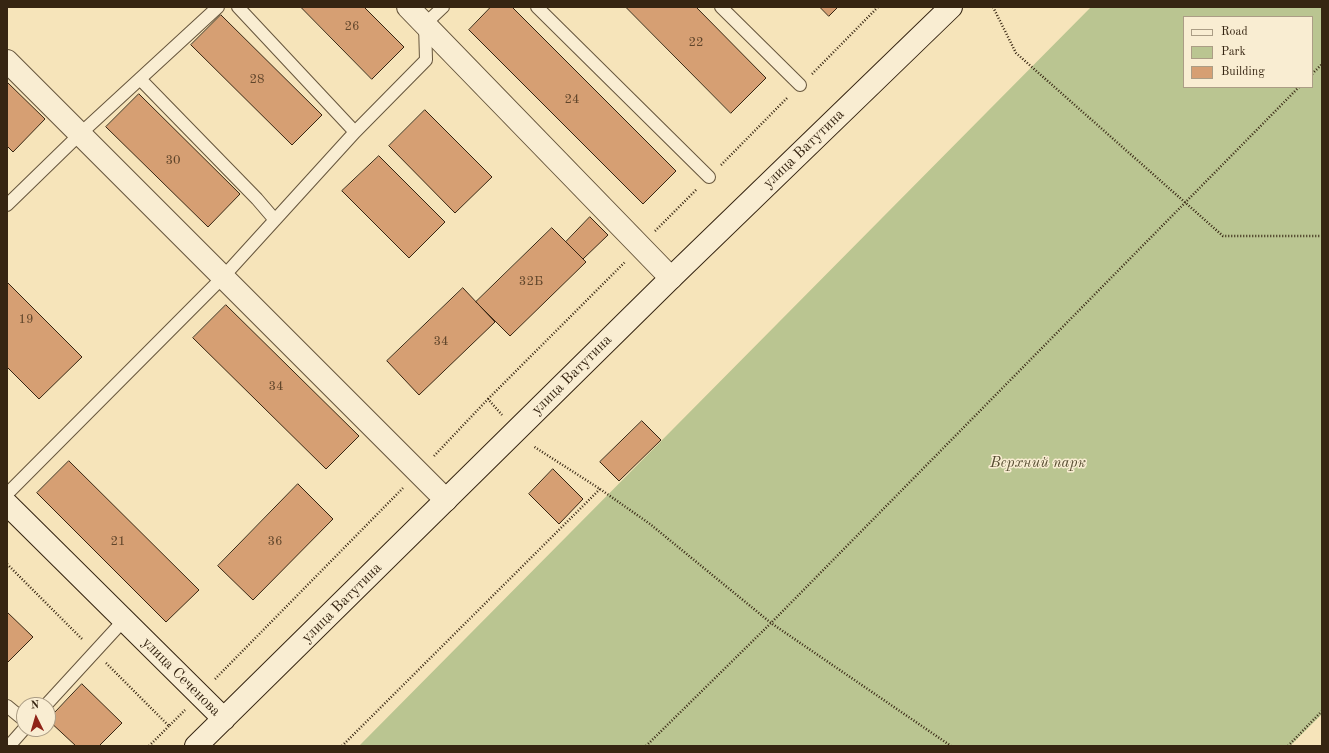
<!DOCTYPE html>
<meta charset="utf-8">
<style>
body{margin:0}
#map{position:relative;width:1329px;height:753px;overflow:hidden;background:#f6e4ba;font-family:"Old Standard TT",serif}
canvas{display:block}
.frame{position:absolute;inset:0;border:8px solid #362512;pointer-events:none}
.legend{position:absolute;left:1183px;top:16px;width:130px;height:72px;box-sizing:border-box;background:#f9edd2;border:1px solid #ab9d85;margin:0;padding:5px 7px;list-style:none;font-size:12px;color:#362512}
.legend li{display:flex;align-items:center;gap:8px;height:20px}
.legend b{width:20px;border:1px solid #ab9d85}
.north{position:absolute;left:16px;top:697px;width:40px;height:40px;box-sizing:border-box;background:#f9edd2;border:1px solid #ab9d85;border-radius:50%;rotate:355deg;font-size:11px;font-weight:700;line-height:16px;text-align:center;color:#362512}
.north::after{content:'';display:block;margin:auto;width:14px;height:18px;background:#8f2418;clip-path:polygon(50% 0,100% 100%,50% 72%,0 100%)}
</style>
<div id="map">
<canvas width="1329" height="753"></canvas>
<div class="frame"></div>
<ul class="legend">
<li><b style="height:5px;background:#f9edd2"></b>Road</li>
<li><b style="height:11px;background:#bac591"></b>Park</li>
<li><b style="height:11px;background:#d69f73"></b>Building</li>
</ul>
<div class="north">N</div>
</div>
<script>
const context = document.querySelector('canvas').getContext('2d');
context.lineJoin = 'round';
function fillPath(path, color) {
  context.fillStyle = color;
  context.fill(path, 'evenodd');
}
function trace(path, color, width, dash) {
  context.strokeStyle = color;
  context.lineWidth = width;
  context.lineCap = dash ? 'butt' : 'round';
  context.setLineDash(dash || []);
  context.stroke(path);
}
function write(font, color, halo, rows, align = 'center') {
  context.font = font + ' "Old Standard TT",serif';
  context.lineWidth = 3;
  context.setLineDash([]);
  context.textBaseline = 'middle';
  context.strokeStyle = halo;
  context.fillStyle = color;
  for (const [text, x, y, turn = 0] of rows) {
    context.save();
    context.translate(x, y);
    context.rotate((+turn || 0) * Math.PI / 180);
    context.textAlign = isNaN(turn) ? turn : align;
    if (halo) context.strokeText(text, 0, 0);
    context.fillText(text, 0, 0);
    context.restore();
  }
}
fillPath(new Path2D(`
 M1091,7H1322V714L1290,746H359ZM1184,17H1312V87H1184Z`), '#bac591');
const building = new Path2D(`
 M301,7H364L404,47L372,79Z
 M491,7H512L676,171L643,204L469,30Z
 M626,7H696L766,78L731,113Z
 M820,7H838L829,16Z
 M221,15L322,115L292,145L191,45Z
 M7,82L45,119L13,152L7,146Z
 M139,94L240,194L208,227L106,127Z
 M425,110L492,177L455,213L389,146Z
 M379,156L445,222L409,258L342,191Z
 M590,217L608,235L583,259L566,242Z
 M552,228L586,262L510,336L476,302Z
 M7,282L82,357L39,399L7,367Z
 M463,288L495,322L419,395L387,361Z
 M226,305L359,436L326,469L193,338Z
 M642,421L661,440L619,481L600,462Z
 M69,461L199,590L166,622L37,493Z
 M553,469L583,499L559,524L529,494Z
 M298,484L333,519L253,600L218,566Z
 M7,612L33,637L7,663Z
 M82,684L122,723L99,746H76L48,720Z`);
fillPath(building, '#d69f73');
trace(building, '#362512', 1);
const lane = new Path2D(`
 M238,7L355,132
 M537,7L709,177
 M721,7L800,85
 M140,79L257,199L275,220
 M7,205L80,134L218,7
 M7,494L223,277L355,132L426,60L425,24L443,7
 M46,705L124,620
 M7,706L24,720
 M9,746L24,729`);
const street = new Path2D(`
 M408,7L671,278
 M7,61L446,500`);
const secondary = new Path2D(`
 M7,504L224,719
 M196,746L671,278L951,7`);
trace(lane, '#66553c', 14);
trace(street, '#66553c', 24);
trace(secondary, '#362512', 24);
trace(new Path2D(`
 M993,7L1016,53L1223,236H1322
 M812,74L878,7
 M1312,74L1322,64
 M721,165L788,97
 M655,231L697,189
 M488,399L625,262
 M434,456L488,399L502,415
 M600,489L650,524L771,623L951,746
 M7,564L83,640
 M106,663L169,726L185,710
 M215,679L404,487
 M149,746L169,726
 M342,746L600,489L533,446
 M646,746L771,623L1299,87
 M1288,746L1322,711`), '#362512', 2.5, [1, 2]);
trace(lane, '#f9edd2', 12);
trace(street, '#f9edd2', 22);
trace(secondary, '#f9edd2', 22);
trace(new Path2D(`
 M1321,746L1322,744`), '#362512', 1);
write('13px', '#5e442a', null, [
 ["26",352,27],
 ["22",696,43],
 ["28",257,80],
 ["24",572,100],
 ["30",173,161],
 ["32Б",531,282],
 ["19",26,320],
 ["34",441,342],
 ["34",276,387],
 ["21",118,542],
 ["36",275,542]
]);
write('15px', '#362512', '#f9edd2', [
 ["улица Ватутина",804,149,-44],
 ["улица Ватутина",572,375,-45],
 ["улица Ватутина",342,603,-45],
 ["улица Сеченова",181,677,45]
]);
write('italic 15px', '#574d32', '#f9edd2', [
 ["Верхний парк",1038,463]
]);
</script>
